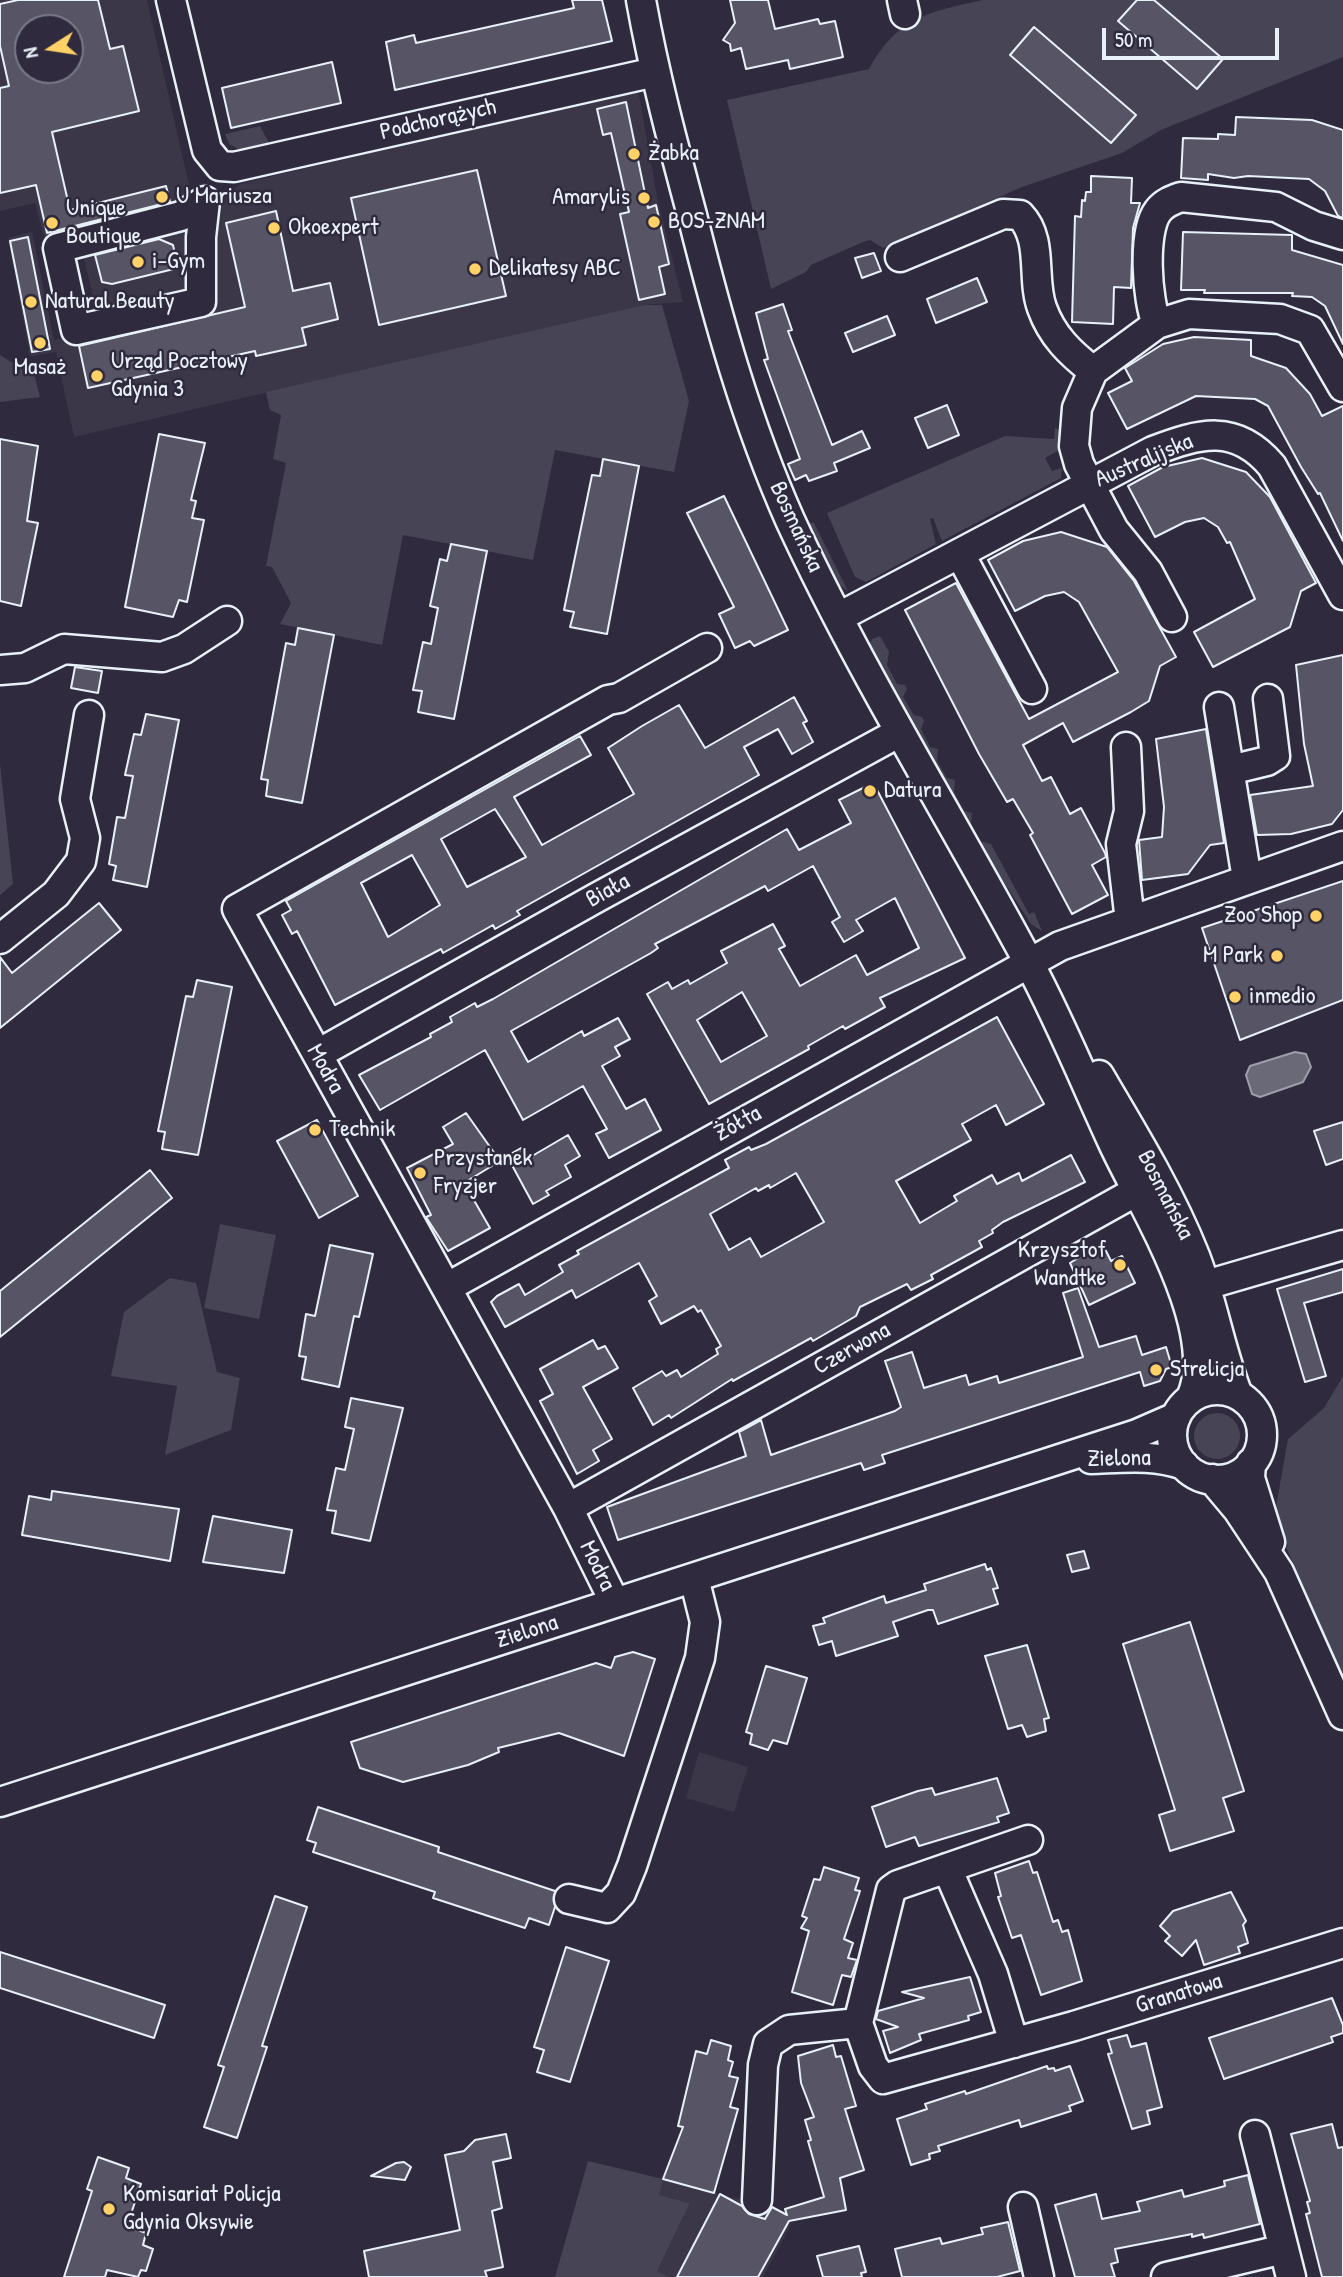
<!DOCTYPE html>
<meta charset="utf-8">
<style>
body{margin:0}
#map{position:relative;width:1343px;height:2277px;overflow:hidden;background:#2f2a3d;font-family:"Patrick Hand",sans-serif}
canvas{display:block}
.north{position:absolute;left:14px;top:14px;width:70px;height:70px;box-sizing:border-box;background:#2f2a3d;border:2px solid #797a88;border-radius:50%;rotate:258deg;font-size:19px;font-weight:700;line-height:28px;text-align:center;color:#e8f1f8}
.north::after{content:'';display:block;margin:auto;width:24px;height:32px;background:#ffd166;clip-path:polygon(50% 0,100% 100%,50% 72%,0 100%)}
.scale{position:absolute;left:1102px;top:28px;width:177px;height:32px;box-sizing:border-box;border:4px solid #e8f1f8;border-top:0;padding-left:9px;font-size:21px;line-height:24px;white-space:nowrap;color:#e8f1f8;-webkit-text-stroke:5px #2f2a3d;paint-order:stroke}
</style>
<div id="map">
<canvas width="1343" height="2277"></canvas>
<div class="north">N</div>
<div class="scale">50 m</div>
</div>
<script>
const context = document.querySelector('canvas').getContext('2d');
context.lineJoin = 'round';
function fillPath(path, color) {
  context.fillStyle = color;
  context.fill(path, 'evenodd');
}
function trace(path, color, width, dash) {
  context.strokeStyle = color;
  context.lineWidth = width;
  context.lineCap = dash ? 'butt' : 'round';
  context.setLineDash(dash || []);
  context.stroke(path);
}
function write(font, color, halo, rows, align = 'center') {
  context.font = font + ' "Patrick Hand",sans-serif';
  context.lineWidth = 5;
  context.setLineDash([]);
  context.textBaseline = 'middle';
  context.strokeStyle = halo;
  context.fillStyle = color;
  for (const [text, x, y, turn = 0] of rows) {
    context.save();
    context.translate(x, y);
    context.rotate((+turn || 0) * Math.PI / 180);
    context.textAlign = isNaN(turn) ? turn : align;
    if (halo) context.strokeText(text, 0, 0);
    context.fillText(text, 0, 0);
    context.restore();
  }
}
fillPath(new Path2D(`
 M0,0H147L191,194L170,210L45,240L35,203L0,211ZM28,28H70V70H28Z
 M638,89L657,197L683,302L644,305L74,437L56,352L30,356L8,238L32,232L54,340L211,305L215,203L240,184Z
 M177,232L184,233L191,248V292L97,314L83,254Z
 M699,1752L748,1767L734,1812L686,1798Z
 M663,2179L734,2198L767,2202L791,2217L789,2228L763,2277H669L657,2271L690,2203L659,2195Z`), '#3b3749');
fillPath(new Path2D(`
 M983,0H1343V57L1161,130L1122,153L1022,187L883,248L870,240L863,242L811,265L806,272L771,289L727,100L869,69C898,17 928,12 983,0Z
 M260,126L269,143L240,150L229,144L225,134Z
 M644,305H662L689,401L674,472L555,450L533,560L403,535L382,645L280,624L291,603L272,567L266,566L286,463L273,459L281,415L270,410L266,392Z
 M0,355L35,377L40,397L0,402Z
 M1055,428L1062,431L1063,448L1045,458L1052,471L1062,468L1061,478L942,541L933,518L930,519L936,544L866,582L855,577L827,513L1005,436L1054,439Z
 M809,523H814L848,591L835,582L808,527Z
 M880,636L889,652L887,665L897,684L905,685L907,689L903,697L914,715L922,717L924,721L921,729L930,747L938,749L937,761L947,778L955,780L954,792L964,811L972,813L971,824L980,841L991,844L1029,914L1034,912L1042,931L1031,924L955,806L869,647L872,639Z
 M0,764L13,884L0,895Z
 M220,1224L276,1235L259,1319L204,1308Z
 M170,1278L196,1283L217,1372L240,1378L231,1430L165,1455L177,1386L111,1376L124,1312Z
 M1343,1376V1682L1274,1518L1288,1439L1324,1408Z
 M1194 1436a23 23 0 1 1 46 0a23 23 0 1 1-46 0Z
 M588,2161L663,2179L659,2195L690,2203L657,2271L669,2277H555Z`), '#464455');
const water = new Path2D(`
 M1295,1052L1306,1054L1311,1067L1303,1082L1260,1097L1252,1094L1246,1075L1250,1066Z`);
fillPath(water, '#696978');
trace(water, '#9c9fab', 2);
const building = new Path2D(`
 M18,0H98L110,49L123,46L139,111L52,132L70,210L166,186L170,202L47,233L36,185L0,193V88L9,86L0,46V4ZM28,28H70V70H28Z
 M572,0H602L612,41L395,90L386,42L414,35L416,43L574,8Z
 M730,0H768L775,29L818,19L820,24L835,21L843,57L790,69L788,60L746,69L741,48L731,51L730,44L723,40L735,23Z
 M1137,0H1154L1223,59L1197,89L1118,21Z
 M1034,27L1136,115L1111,143L1010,55Z
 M332,62L341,103L231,128L222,88Z
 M626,102L648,208L656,205L669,264L659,267L665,294L639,300L620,214L629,212L611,133L603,135L597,109Z
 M1236,117L1312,120L1343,130V218L1338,216L1325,191L1309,179L1248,176L1234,178L1208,174V180L1181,178L1183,138L1218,139V134L1235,135Z
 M477,170L506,296L379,325L351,198Z
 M1091,176L1132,178L1131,203H1140L1133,228L1131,288L1114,287L1113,324L1072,322L1075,216L1081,217L1082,200L1085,201L1086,192H1091Z
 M276,211L293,291L330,283L338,319L302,328L306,345L256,356L255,351L88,388L79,346L245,307L226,223Z
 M1183,232L1292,235V250L1343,265V344L1325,306L1312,297L1292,296L1293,293H1204L1205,290H1181Z
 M28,237L50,349L32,352L10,241Z
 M159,239L173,245L178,268L112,284L102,282L95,255Z
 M874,253L881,271L862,278L855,258Z
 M977,278L987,302L936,323L927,299Z
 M783,304L792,330L788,331L832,445L862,431L870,448L834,463L837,471L809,481L806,475L795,480L788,464L800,459L764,360L768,359L756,313Z
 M887,316L895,335L853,352L845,333Z
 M1194,337L1251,340V356L1286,368L1310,394L1322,416L1343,406V541L1320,493L1318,494L1301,467L1268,406L1255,399L1196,396L1127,429L1108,393L1132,381L1125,368L1163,344Z
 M947,405L959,435L928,448L915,418Z
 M159,434L205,443L191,500L196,501L192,518L204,520L187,602L179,600L173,617L125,607Z
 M0,439L38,446L27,521L38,523L21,606L0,601Z
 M1202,458L1246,472L1270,497L1316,583L1301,591L1290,627L1213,667L1194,632L1255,599L1230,542L1227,543L1218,527L1204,518L1185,522L1155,537L1128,486L1163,467Z
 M603,459L639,466L607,634L570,627L574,612L564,610L592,475L600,476Z
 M724,496L788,630L754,646L750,641L735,648L719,614L734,607L687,513Z
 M1061,532L1107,547L1134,581L1176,657L1160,666L1149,701L1131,712L1073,742L1063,723L1023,745L1042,781L1051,777L1070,814L1081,808L1105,853L1106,857L1092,865L1108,895L1072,914L1030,835L1033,833L1013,799L1007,802L979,754L905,610L956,583L1029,719L1118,672L1079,602L1064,592L1045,596L1015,611L988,560L1023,541Z
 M451,544L487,551L454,719L418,712L422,691L413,690L423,642L431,644L438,608L430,606L440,559L447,561Z
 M298,628L334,635L302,803L266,796L268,780L261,779L286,643L295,645Z
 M1343,655V810L1332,824L1291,834L1257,835L1250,795L1313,786L1304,744L1296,665Z
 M75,667L102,671L98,693L71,688Z
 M794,697L807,721L803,723L813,742L792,754L778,729L744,747L759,775L517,911L520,915L495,929L493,925L443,953L441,949L335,1005L297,931L292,934L282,915L291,910L286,901L580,736L591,755L514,797L542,845L634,794L608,748L642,726L679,705L705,748ZM495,809L526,857L467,887L441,839ZM412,855L440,905L388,937L361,883Z
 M146,714L179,720L147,887L113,880L116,866L109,864L117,817L125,818L133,776L125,775L134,734L141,735Z
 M1206,729L1224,843L1210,845L1188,874L1142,880L1139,840L1162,837L1164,807L1156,739Z
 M869,785L876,788L965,958L880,998L885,1007L845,1029L843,1026L808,1046L809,1049L709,1104L647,994L668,982L672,989L688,980L690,984L727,963L721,951L773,924L785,946L779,949L800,986L856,955L867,975L919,948L895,898L856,920L863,931L844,942L832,922L840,917L813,866L768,891L765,886L655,944L658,948L651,953L511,1031L528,1062L582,1031L584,1036L618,1018L630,1039L615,1047L620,1056L602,1066L626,1109L645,1099L661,1130L609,1158L596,1134L607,1129L583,1086L523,1120L485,1050L380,1110L359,1075L431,1037L430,1034L452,1022L450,1017L475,1003L477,1007L493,999L787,829L799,850L851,823L839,800ZM742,992L767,1036L721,1062L697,1020Z
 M1343,881V1000L1240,1040L1202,928Z
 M99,903L121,930L0,1028V957L12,973Z
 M197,980L232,987L198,1155L162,1149L165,1132L158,1131L186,996L193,997Z
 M997,1017L1044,1104L1006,1125L996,1105L962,1124L971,1140L896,1181L920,1223L957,1201L954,1196L992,1175L997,1184L1019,1173L1022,1181L1071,1155L1085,1182L1003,1222L992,1230L993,1233L979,1241L982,1247L931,1275L933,1279L911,1290L907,1284L860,1307L856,1316L813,1341L811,1338L733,1381L732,1379L671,1418L669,1415L653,1425L633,1388L662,1371L666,1376L677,1370L681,1377L718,1354L716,1349L721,1346L701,1310L698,1312L694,1306L661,1324L649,1301L657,1296L639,1263L576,1298L572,1290L505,1327L491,1302L497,1296L519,1284L525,1295L563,1272L559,1265L579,1254L577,1251L729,1168L725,1160L749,1147L751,1150L766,1144ZM796,1173L824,1222L761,1257L750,1238L729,1250L710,1214L756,1188L758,1191L769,1185L770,1188Z
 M466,1113L500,1161L464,1183L490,1228L448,1251L426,1217L431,1215L407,1168L453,1144L443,1127Z
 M317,1120L358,1196L319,1218L277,1141Z
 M1343,1122V1159L1326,1165L1314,1131Z
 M568,1135L580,1156L565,1165L571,1177L546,1191L549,1195L533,1204L507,1156L521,1148L527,1159Z
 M150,1170L172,1198L0,1337V1291Z
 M1102,1243L1111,1261L1122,1256L1135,1283L1089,1305L1070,1263Z
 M330,1245L373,1254L359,1317L354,1316L339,1387L302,1379L306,1357L299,1356L306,1314L315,1316Z
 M1343,1269V1292L1304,1303L1326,1376L1305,1382L1277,1289Z
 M1078,1288L1099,1347L1136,1336L1142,1355L1166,1347L1172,1367L1166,1369L1160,1381L1144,1386L1140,1372L882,1455L885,1463L864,1470L861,1463L618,1540L607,1507L746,1456L739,1432L761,1420L771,1455L895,1411L901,1407L885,1361L912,1352L924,1388L966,1375L969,1385L997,1376L999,1383L1083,1357L1063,1293Z
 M593,1340L598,1349L605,1346L618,1368L583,1387L612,1439L593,1450L599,1461L577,1474L540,1401L553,1394L540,1369Z
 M351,1398L403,1408L370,1541L332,1533L336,1511L327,1510L336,1468L345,1470L354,1429L345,1427Z
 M52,1491L179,1509L170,1561L22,1535L29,1496L51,1500Z
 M213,1516L292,1530L284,1573L203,1562Z
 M1084,1551L1089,1568L1072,1572L1067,1555Z
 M985,1564L987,1570L991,1568L998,1588L993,1589L998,1604L938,1624L933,1610H928L893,1622L898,1636L836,1656L832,1641L819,1645L813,1626L825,1623L823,1618L884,1596L886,1603L926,1590L924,1584Z
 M1190,1622L1244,1791L1223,1798L1234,1831L1170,1851L1159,1815L1175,1810L1123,1644Z
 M1027,1645L1049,1718L1044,1719L1046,1731L1027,1737L1022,1725L1008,1729L985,1656Z
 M633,1652L655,1659L624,1756L559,1733L498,1748L499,1752L468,1765L403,1782L360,1768L351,1742L596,1663L611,1668L615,1657Z
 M766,1666L807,1678L787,1744L773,1740L768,1750L750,1744L752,1734L746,1732Z
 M997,1778L1009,1813L997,1817L999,1822L919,1846L915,1837L886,1847L872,1807L918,1791L932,1788L935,1795Z
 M318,1807L439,1847L438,1852L555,1891V1907L549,1925L529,1918L525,1928L433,1898L435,1892L313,1852L316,1843L307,1840Z
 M1029,1861L1033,1873L1037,1872L1053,1922L1058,1920L1062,1932L1068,1930L1082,1981L1041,1995L1021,1935L1012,1938L998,1897L1001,1896L995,1873Z
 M824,1867L859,1878L855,1890L860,1891L844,1939L853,1943L848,1958L857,1960L851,1977L842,1975L833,2005L792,1992L809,1931L801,1928L807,1918L802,1916L814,1879L820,1880Z
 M1231,1892L1246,1921L1243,1925L1248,1943L1238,1947L1240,1953L1204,1965L1196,1940L1182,1956L1165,1941L1170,1936L1160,1926L1173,1911Z
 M275,1896L307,1907L262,2046L267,2047L237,2138L204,2127L224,2067L218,2065Z
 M566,1947L609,1961L570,2082L537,2072L544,2050L534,2047Z
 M0,1952L165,2005L154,2038L0,1988Z
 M970,1977L981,2012L968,2016L969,2020L919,2034L921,2040L890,2053L883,2031L898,2027L876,2019L878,2011L924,1998L902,1992Z
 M1332,1998L1343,2025V2033L1331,2037L1333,2042L1224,2079L1209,2038Z
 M1127,2035L1131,2047L1146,2043L1162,2107L1147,2111L1150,2124L1132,2129L1108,2054L1112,2053L1108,2040Z
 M711,2040L731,2046L728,2060L733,2062L729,2076L738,2078L730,2107L738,2109L714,2193L663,2179L683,2127L678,2126L696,2051L707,2054Z
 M833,2045L836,2057L841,2056L856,2106L845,2109L864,2170L840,2178L846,2210L789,2221L758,2277H677L720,2194L742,2206L749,2214L765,2219L772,2207L787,2215L785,2209L824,2197L808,2141L811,2140L805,2120L814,2117L801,2083L798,2056Z
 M1047,2066L1048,2069L1054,2068L1055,2071L1070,2066L1083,2101L1069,2106L1071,2111L1021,2127L1019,2120L938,2146L940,2151L929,2154L930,2159L911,2165L897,2119L927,2109L925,2104L965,2091L966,2094Z
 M1332,2124L1338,2148L1343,2147V2277H1322L1306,2214L1310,2213L1307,2202L1310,2201L1291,2134Z
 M506,2134L511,2158L493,2162L502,2208L492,2211L503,2267L485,2271L487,2277H369L364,2251L460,2230L445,2155L464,2151L475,2140Z
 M98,2157L129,2168L126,2178L141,2184L127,2226L146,2233L143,2245L153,2249L146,2271L141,2270L138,2277L107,2270L105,2277H64L92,2191L87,2189Z
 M404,2162L411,2167L405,2180L371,2176L396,2163Z
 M1248,2175L1260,2224L1204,2238L1203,2234L1192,2237V2234L1115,2249L1118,2262L1111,2264L1115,2277H1075L1055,2205L1096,2194L1102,2219L1140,2211L1137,2202L1182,2190L1184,2197L1225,2186L1224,2181Z
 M1008,2222L1020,2271L997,2277H902L895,2249L940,2238L942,2244L983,2234L981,2228Z
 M859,2246L866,2272L861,2273L862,2277H823L817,2256Z`);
fillPath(building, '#575565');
trace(building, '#e8f1f8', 2);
const minor = new Path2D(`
 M171,0L207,150L220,166
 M641,0C654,73 673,144 692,215C718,319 746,421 790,520C860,672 950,815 1029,963C1060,1021 1085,1082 1113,1143C1142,1206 1222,1330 1191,1398
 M902,0L905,14
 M220,166L234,167L655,72
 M205,201L201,237V302L76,330L58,248L181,216Z
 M900,257L1003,214L1020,215C1044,240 1031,278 1042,308C1052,336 1070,353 1093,371
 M1157,324C1147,301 1142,232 1158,211C1164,203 1172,200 1181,197L1276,207L1314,226L1343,235
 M960,554L1032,689
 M839,617L1153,451C1200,433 1236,423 1272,466L1343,595
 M1172,617L1148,572L1114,530L1079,464L1074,446L1077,408L1093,371L1157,324L1189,314L1280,319L1310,330L1343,387
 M0,670L25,668L64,649L162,657L184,649L227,621
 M1219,707L1247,879
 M1126,747L1129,811L1121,844L1130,921
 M1230,770L1267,761L1275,756L1268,699
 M0,939L56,894L81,861L85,838L75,799L89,715
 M318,1054L596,898L900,732
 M1099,1075C1134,1134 1170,1193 1195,1256C1213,1302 1220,1350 1238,1395
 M1206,1285L1343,1245
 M448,1287L1060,946L1343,846
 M1172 1435a45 45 0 1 1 90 0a45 45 0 1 1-90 0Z
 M1091,1459C1123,1458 1153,1454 1184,1465
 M1251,1463L1250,1478L1270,1542
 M1212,1479L1238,1510L1279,1572L1343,1715
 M568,1508L1135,1192
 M615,1603L568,1508L237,909L608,700L619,698L707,648
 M0,1802L1137,1434L1176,1417
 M1028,1840L898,1885L891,1890L858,2023L873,2066L883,2079L1074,2026L1343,1943
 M947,1868L993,1974L1014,2043
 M569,1899L607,1908L621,1893L632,1866L700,1658L705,1622L694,1578
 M1255,2135L1291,2277
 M757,2200L763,2065L768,2044L789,2030L858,2023
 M1023,2207L1039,2277
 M1166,2277L1284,2249`);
trace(minor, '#e8f1f8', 33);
trace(minor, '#2f2a3d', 28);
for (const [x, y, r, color] of [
 [634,154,7,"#ffd166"],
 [162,197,7,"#ffd166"],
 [644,198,7,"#ffd166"],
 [654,222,7,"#ffd166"],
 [52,223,7,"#ffd166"],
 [274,228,7,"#ffd166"],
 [138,262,7,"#ffd166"],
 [475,269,7,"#ffd166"],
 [31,302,7,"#ffd166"],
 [40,343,7,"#ffd166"],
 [97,376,7,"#ffd166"],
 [870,791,7,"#ffd166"],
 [1316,916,7,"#ffd166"],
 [1277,956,7,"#ffd166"],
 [1235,997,7,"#ffd166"],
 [315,1130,7,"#ffd166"],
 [420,1173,7,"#ffd166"],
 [1120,1265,7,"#ffd166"],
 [1156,1370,7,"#ffd166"],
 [109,2209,7,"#ffd166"]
]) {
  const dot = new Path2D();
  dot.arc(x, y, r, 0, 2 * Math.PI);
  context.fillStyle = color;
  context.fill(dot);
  trace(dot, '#2f2a3d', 2.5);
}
write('24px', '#e8f1f8', '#2f2a3d', [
 ["Podchorążych",438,120,-13],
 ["Australijska",1144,461,-23],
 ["Bosmańska",796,527,65],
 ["Biała",608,891,-29],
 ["Modra",325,1069,61],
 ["Żółta",738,1124,-29],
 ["Bosmańska",1165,1195,63],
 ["Czerwona",852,1349,-29],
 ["Zielona",1119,1459,-1],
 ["Modra",597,1566,64],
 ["Zielona",527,1632,-18],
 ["Granatowa",1179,1994,-17]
]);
write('24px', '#e8f1f8', '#2f2a3d', [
 ["Żabka",648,154],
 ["U Mariusza",176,197],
 ["Amarylis",630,198,"right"],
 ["Unique",66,209],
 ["Boutique",66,237],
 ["BOS-ZNAM",668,222],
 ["Okoexpert",288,228],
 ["i-Gym",152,262],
 ["Delikatesy ABC",489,269],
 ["Natural Beauty",45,302],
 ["Urząd Pocztowy",111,362],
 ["Gdynia 3",111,390],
 ["Masaż",40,368,"center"],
 ["Datura",884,791],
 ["Zoo Shop",1302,916,"right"],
 ["M Park",1263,956,"right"],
 ["inmedio",1249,997],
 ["Technik",329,1130],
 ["Przystanek",434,1159],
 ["Fryzjer",434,1187],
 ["Krzysztof",1106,1251,"right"],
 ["Wandtke",1106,1279,"right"],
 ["Strelicja",1170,1370],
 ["Komisariat Policja",123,2195],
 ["Gdynia Oksywie",123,2223]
], 'left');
</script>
